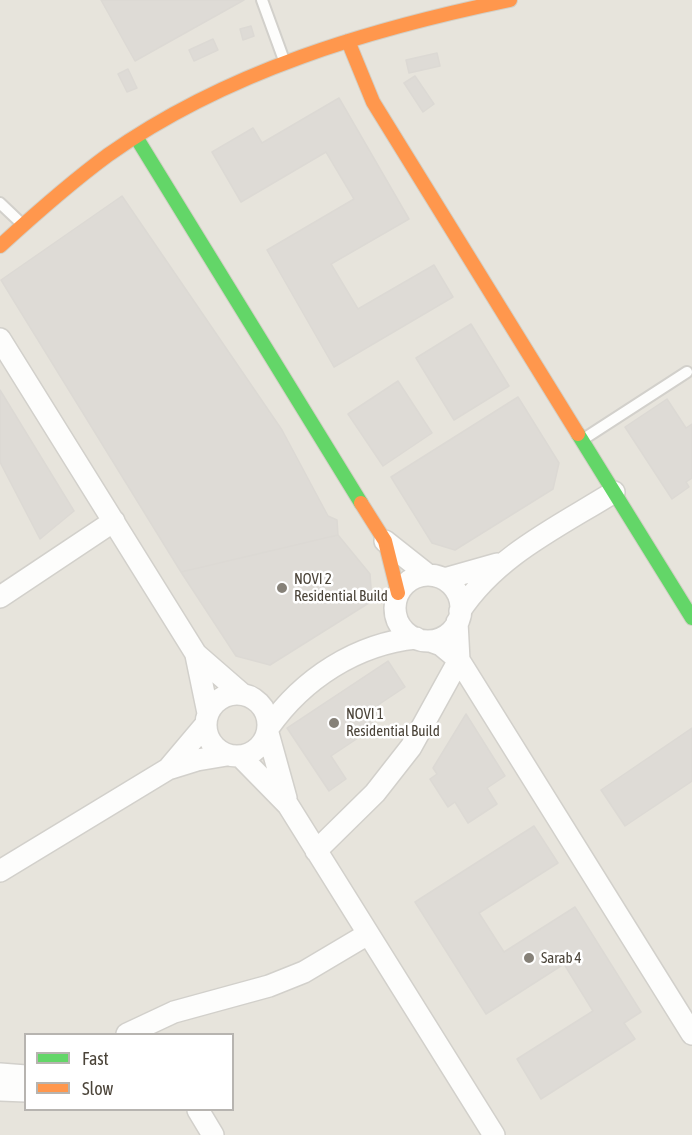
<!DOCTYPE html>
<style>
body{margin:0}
#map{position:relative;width:692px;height:1135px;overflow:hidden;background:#f4f2ee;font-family:"Asap Condensed",sans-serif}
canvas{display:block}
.legend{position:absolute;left:24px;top:1033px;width:210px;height:78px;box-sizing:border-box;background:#fff;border:2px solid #b7b4b0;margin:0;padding:8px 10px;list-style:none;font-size:18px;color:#4b4439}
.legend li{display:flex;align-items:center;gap:12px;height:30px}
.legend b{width:30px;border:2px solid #b7b4b0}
</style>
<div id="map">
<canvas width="692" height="1135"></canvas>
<ul class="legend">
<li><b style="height:8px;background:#63d668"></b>Fast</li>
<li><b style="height:8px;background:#ff974d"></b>Slow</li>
</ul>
</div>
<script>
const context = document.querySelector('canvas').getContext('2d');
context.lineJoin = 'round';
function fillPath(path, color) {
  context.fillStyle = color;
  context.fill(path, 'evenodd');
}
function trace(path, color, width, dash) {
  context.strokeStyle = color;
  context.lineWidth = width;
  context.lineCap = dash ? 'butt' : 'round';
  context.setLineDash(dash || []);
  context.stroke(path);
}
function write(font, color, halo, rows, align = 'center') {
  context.font = font + ' "Asap Condensed",sans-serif';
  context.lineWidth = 5;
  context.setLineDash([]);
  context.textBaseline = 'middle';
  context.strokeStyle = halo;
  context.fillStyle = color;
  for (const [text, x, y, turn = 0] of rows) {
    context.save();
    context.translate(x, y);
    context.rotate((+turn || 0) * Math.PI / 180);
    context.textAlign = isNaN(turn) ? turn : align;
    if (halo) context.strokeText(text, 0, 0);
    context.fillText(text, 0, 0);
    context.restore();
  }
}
fillPath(new Path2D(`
 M0,0H692V1135H0ZM26,1034H232V1110H26Z`), '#e7e4dc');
const building = new Path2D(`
 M101,0H244L135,61Z
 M251,26L254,36L243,40L240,29Z
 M213,39L218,50L194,61L189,50Z
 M437,53L440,66L409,73L406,60Z
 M128,69L137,88L127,92L118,74Z
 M415,76L434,104L423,112L404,83Z
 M339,98L409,219L331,264L358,309L434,265L453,297L334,367L267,250L354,199L326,152L241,202L212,152L253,128L262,143Z
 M122,196L282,430L328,516L337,520L338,535L181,572L1,280Z
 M471,324L509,386L454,420L416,358Z
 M398,381L432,433L383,466L348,414Z
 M0,390L74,511L40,539L0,462Z
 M518,397L559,463L553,489L455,550L432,543L391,477Z
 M667,399L686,428L692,424V478L686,482L689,487L672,499L625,427Z
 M338,535L370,574L372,601L270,665L236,656L181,572Z
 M388,661L405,687L378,705L382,712L371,719L376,726L331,756L346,779L329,791L287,728Z
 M466,714L505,776L487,788L497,804L468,823L455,802L448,807L430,779L437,774L433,768Z
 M692,728V781L625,826L601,790Z
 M534,826L558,863L479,913L504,952L575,907L641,1012L624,1023L635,1039L541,1099L517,1059L593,1011L564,964L486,1014L415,902Z`);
fillPath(building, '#dedbd6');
trace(building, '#dcd9d4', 1.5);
const lane = new Path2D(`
 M262,0L285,63
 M0,203L21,223
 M582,440L687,372`);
const street = new Path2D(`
 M0,339L196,654L242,694
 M385,541L428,575
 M395 608a33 33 0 1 1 66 0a33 33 0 1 1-66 0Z
 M444,579L497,564
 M0,597L114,521
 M460,611C497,555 558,527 614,492
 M430,641L441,645L459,660L692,1034
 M196,655L208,713
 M206 725a31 31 0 1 1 62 0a31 31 0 1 1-62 0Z
 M269,727C303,679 356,644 416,638
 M268,733L286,798
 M241,757L288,805L494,1135
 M168,769L206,724
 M316,851L375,793L411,747L459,660L457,622
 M0,871L168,769L197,760L227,755
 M127,1034L174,1012L269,986L304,972L368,934
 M0,1074L26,1076
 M0,1090L26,1091
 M198,1110L213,1135`);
const fast = new Path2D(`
 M136,137L361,503
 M578,434L692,618`);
const slow = new Path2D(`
 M348,41L373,102L578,434
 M0,246C35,214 70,183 108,155C227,71 370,29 510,0
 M361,503L385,541L398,593`);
trace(lane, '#d2d0cb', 14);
trace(street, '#d2d0cb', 24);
trace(fast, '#d3cfc5', 16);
trace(slow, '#d3cfc5', 16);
trace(lane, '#fdfdfc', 10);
trace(street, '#fdfdfc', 21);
trace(fast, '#63d668', 14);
trace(slow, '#ff974d', 14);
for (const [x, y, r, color] of [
 [282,588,6,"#868178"],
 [334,723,6,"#868178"],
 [529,958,6,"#868178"]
]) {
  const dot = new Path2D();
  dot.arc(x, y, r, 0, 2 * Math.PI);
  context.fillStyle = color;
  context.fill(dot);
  trace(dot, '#fff', 2);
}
write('15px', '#4b4439', '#fff', [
 ["NOVI 2",294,579],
 ["Residential Build",294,596],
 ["NOVI 1",346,714],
 ["Residential Build",346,731],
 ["Sarab 4",541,958]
], 'left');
</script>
